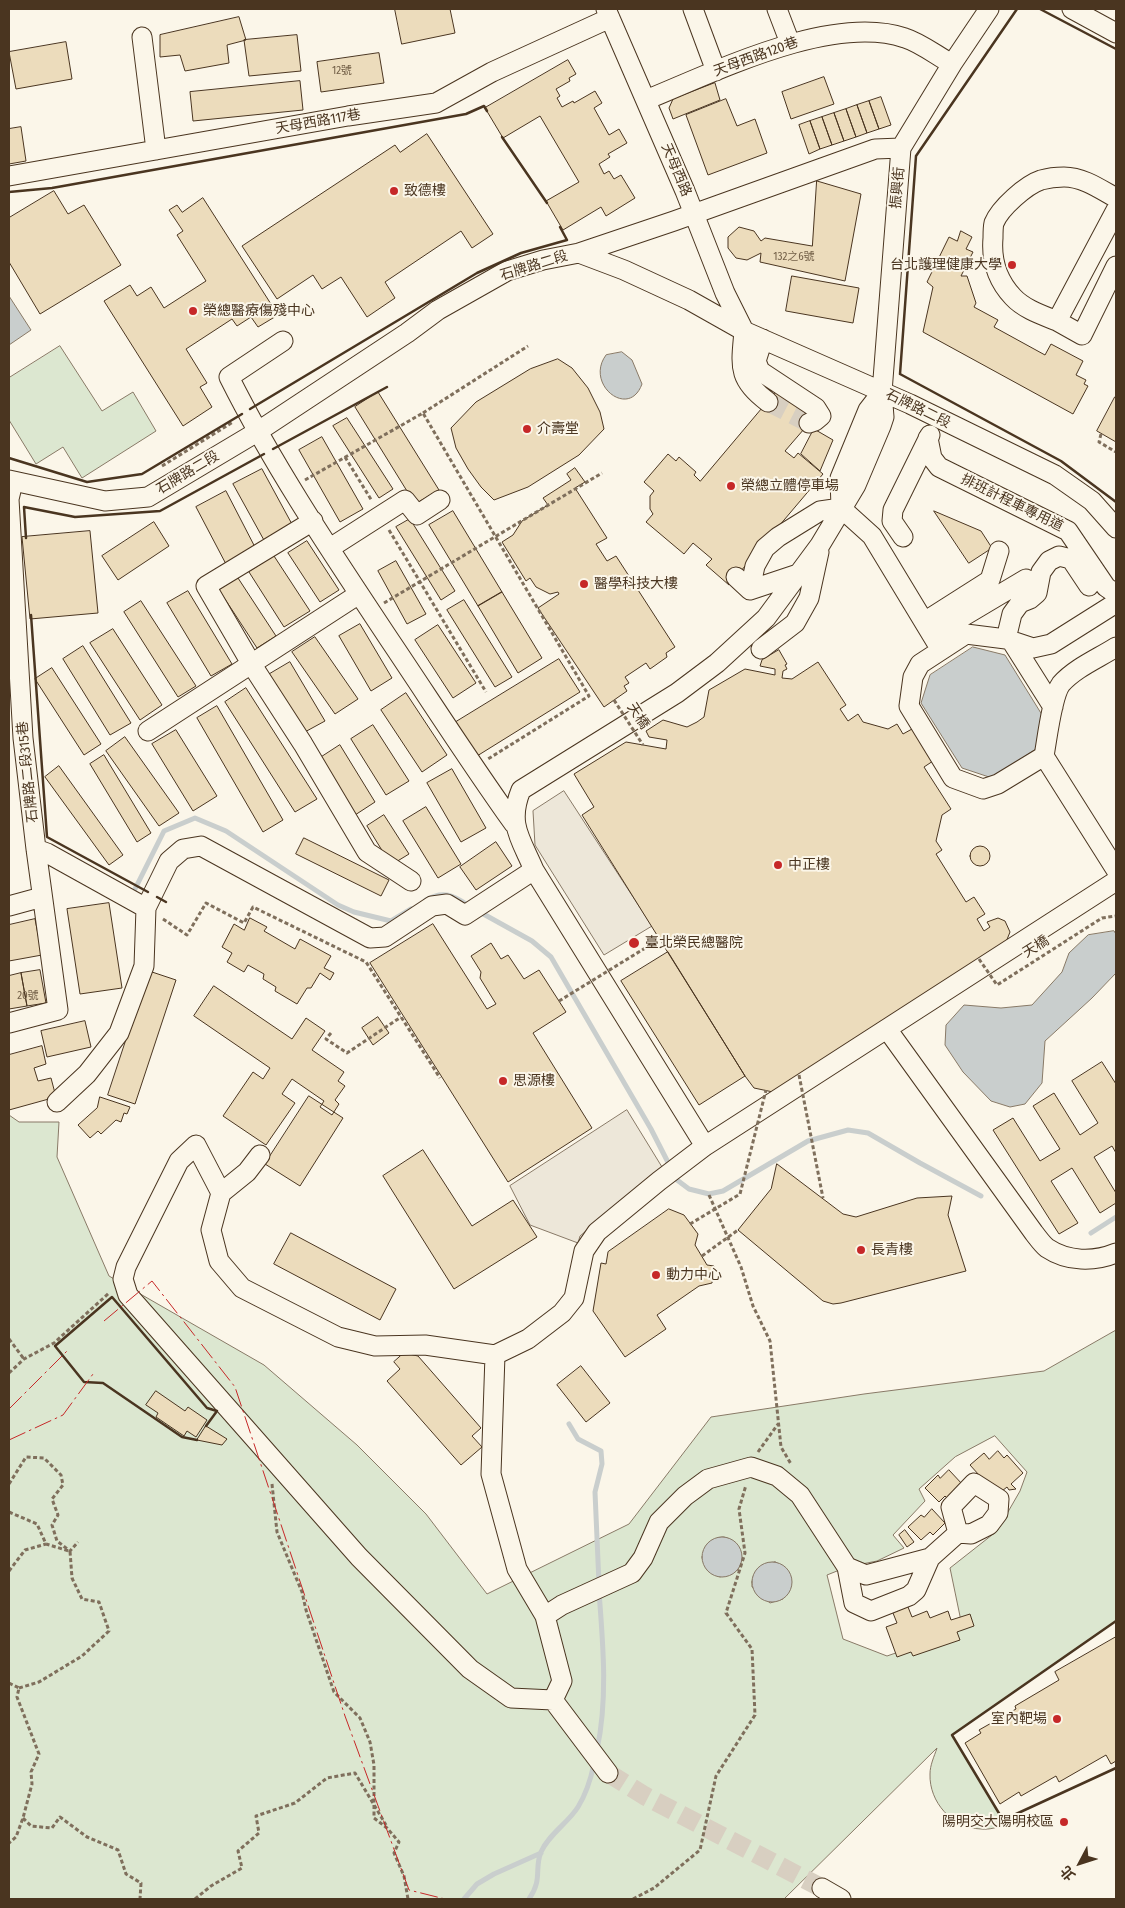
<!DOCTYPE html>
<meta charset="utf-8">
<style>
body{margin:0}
#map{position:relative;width:1125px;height:1908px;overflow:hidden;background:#fbf6e9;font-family:"Fira Sans Condensed","Noto Sans TC",sans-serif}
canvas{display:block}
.frame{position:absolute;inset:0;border:10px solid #4a3520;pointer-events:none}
.north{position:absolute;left:1055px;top:1838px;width:50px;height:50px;-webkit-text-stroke:4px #fbf6e9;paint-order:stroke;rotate:230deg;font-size:14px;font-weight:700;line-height:20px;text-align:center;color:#4a3520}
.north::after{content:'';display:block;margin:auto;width:18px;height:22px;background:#4a3520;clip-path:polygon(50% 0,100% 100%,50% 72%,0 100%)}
</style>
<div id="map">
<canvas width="1125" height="1908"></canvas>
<div class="frame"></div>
<div class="north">北</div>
</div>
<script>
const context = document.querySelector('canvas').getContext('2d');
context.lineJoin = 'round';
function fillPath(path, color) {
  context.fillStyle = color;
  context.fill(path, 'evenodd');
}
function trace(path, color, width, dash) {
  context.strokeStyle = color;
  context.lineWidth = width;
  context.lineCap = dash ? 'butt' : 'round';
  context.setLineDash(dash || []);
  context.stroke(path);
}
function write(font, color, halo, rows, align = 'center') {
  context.font = font + ' "Fira Sans Condensed","Noto Sans TC",sans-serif';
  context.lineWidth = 4;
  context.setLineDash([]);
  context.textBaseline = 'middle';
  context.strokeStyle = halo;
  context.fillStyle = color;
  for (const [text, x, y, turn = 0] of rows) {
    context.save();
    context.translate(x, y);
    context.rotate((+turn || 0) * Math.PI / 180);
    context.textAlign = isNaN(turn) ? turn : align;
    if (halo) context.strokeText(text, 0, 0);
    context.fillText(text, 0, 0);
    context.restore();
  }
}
const green = new Path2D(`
 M60,346L102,411L133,392L156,431L82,478L63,447L36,464L9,420V378Z
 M9,1115L19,1122H59L57,1157L109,1276L264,1365L357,1445L426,1514L487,1594L629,1524L711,1417L864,1394L1044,1371L1116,1330V1621L952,1735L1003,1820L1007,1824C998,1827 990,1830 981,1829C952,1828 929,1802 930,1774C930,1765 934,1757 937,1748L784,1899H9ZM995,1436L1027,1472L1020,1491L997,1531L950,1568L961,1621L942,1637L887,1656L843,1639L827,1575L847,1567L877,1561L904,1548L893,1535L925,1501L919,1489L955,1457ZM724,1537L730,1539L742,1558L738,1570L720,1577L708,1571L702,1558L717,1538ZM775,1562L781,1565L790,1575L783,1599L770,1603L752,1587C751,1572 760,1563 775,1562Z`);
fillPath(green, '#dce7d0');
trace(green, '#887966', 1);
const parking = new Path2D(`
 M564,791L652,926L604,955L535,845L533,811Z
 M627,1110L662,1167L580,1236L578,1243L530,1225L510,1186Z`);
fillPath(parking, '#ede7d9');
trace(parking, '#887966', 1);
const water = new Path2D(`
 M9,296L31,330L9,345Z
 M622,352L632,360L642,384C629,420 584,384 606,355Z
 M973,647L1005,655L1044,718L1036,749L992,778L962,768L921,703L930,675Z
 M1114,931L1116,934V973L1092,998L1045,1041L1042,1083L1025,1104L1010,1107L991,1101L963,1072L945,1045L946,1025L964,1005L1001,1008L1032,1005L1062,972L1069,953L1088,935Z
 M702 1557a20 20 0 1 1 40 0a20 20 0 1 1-40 0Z
 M752 1582a20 20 0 1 1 40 0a20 20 0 1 1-40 0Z`);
fillPath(water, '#c9cecd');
trace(water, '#887966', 1);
trace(new Path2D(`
 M133,893L164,831L195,818L226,831L338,905L354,912L391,921L411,909
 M426,900C445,889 455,897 471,907
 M478,911L532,941L551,957L651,1129L677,1180L689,1189L709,1194L723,1191L808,1141L848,1130L868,1133L920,1163L981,1196
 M1091,1233L1116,1217
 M569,1424L578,1439L601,1451L602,1464L595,1492L599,1584
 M597,1750C608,1699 603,1644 599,1592
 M464,1899L477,1884L494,1874L541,1853
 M529,1899C543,1879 534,1869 541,1852C549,1834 568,1823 578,1807C586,1794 591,1778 594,1764`), '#c9cecd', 5);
const building = new Path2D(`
 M395,9H450L455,33L402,44Z
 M239,17L246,40L227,45L229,63L185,71L180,55L160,57V35Z
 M297,35L301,71L249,76L244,40Z
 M66,42L72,79L16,89L9,52Z
 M379,53L384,83L321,92L317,62Z
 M568,60L576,74L569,78L570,81L556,89L560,96L557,98L562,107L573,101L574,103L595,91L602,103L594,108L609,135L619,129L627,143L608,154L610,157L599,164L604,174L609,171L614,179L621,175L635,198L606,216L601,207L563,230L546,201L579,182L540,116L503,138L485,108Z
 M824,77L834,104L791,119L782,92Z
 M300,81L303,110L193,121L190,92Z
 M715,83L720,100L673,119L669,108L673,99Z
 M881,97L891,125L879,129L869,101Z
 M726,99L737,126L755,119L767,153L708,175L686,115Z
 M869,101L879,129L867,133L857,105Z
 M857,105L867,133L856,137L846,109Z
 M846,109L856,137L844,141L834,113Z
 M834,113L844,141L832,145L822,117Z
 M822,117L832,145L820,149L810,121Z
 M810,121L820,149L809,154L799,125Z
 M21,127L26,161L9,164V129Z
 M427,134L493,234L472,248L461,231L385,282L395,298L367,317L341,277L322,289L313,275L277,299L242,246L395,145L400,152Z
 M817,181L861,194L845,281L760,262L761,253L747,260L736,258L728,248V237L739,227L754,231L761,241L765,238L812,246Z
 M54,191L68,214L84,205L121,265L40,314L9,262V218Z
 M203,198L278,315L258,327L251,317L237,326L232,319L186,349L207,383L200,387L212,407L183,426L104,301L130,285L137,296L151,287L164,308L206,281L177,235L183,231L169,210L177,205L182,212Z
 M961,231L972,237L966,249L973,252L961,276H967L976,303L974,307L998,320L994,327L1045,355L1051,344L1083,361L1076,375L1086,380L1084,384L1088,386L1073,414L923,332L933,287L927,282L949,237L957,241Z
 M792,276L859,288L853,323L786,311Z
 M558,359L572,368L588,388L600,412L604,429L579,455L528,487L494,500L481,487L468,469L456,448L451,428L476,402L530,369Z
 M781,386L817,414L785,451L794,458L798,453L823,474L729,585L706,565L712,559L693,543L684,554L646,522L653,514L650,509V496L654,491L644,482L668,454L676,461L679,457L696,472L694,475L700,481Z
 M378,392L439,490L415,504L355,407Z
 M1115,397H1116V442L1097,431Z
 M347,418L393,489L379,498L333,426Z
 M814,429L833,440L820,471L801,454Z
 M322,437L363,509L340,522L299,450Z
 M575,468L585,482L575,488L607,538L596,544L607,561L616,556L675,647L666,653L667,657L650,669L646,663L625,677L629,683L624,686L627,691L604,707L538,608L559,594L558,592L550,594L536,587L530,578L526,581L502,542L513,535L522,521L548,505L543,498L571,480L567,474Z
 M262,469L293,526L265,542L233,484Z
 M226,491L257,551L227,566L196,507Z
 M453,511L502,592L478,606L429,525Z
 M934,511L981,531L992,548L969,563Z
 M410,519L455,591L441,600L396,527Z
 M154,522L169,546L118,580L102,556Z
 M90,531L98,613L30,619L22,537Z
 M307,541L339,590L320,602L288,553Z
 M274,556L310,611L284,627L249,572Z
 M396,561L426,614L407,624L378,571Z
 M238,578L276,636L257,648L219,590Z
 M188,591L232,664L211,676L167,603Z
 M502,592L542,658L518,673L478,606Z
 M464,600L512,677L495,687L447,610Z
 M141,601L196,686L178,697L124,612Z
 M360,624L392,678L371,691L339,636Z
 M438,625L476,683L453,698L415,640Z
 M113,629L162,705L140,720L90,643Z
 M315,637L358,699L335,714L292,652Z
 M83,646L131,723L110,735L63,659Z
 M779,650L787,664L785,665L787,669L783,671L782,678L792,679L818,662L846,705L840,709L848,721L858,714L863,722L888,729L897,724L903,734L912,729L933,761L924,767L951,809L942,815L936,841L942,850L936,854L966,902L974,897L985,914L977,919L984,931L990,927L987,922L998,918L1005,921L1010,932L1006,942L773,1092L754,1088L745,1076L582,815L594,807L574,774L626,742L666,749L667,740L649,737L646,731L663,720L687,727L697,722L704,717L709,690L745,669L775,675V669L760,666L762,660Z
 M559,659L580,692L477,756L456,722Z
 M290,662L325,721L303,733L268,675Z
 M52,668L101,744L84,755L35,679Z
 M246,688L317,799L295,812L225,702Z
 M406,693L447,755L422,772L381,710Z
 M217,706L283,820L263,832L197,718Z
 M373,725L409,781L386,795L351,739Z
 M176,730L217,796L193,811L152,744Z
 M125,737L179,813L159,826L106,751Z
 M340,745L375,802L355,815L320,758Z
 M104,755L151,833L137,842L90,764Z
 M59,766L123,855L109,865L45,777Z
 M452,769L486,828L461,842L427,783Z
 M426,807L461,864L438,878L403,821Z
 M384,815L409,854L391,865L367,826Z
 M304,838L389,880L381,896L296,854Z
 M496,842L512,866L476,890L460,867Z
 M970 856a10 10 0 1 1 20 0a10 10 0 1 1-20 0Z
 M109,903L122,988L80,994L67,909Z
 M250,918L267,927L264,931L295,949L300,939L331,956L324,968L334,973L330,980L320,973L311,988H307L297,1004L275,991L276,987L263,979L264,974L248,965L244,972L227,962L232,953L222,947L234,924L244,930Z
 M35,919L42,955L9,961V925Z
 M433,924L487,1009L496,1004L480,978L481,972L471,956L491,943L501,959L508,955L524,979L539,970L566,1012L533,1033L592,1128L508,1182L370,963Z
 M668,952L745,1076L699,1105L621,981Z
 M40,970L46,1003L27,1006L21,973Z
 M149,971L176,980L135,1104L108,1095Z
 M21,973L27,1006L9,1009V976Z
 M214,986L292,1039L306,1018L325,1031L312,1050L344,1072L338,1081L345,1086L335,1100L339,1104L332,1115L320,1107L324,1101L292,1079L282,1094L295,1103L266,1145L223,1116L253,1072L263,1079L270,1068L194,1016Z
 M378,1017L389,1033L373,1045L362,1028Z
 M85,1021L91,1047L47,1057L41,1031Z
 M42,1046L46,1064L34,1068L38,1081L51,1078L56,1097L9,1110V1055Z
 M1102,1062L1116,1084V1153L1112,1146L1094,1157L1116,1193V1203L1100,1213L1072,1168L1051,1181L1078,1223L1059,1234L993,1130L1013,1118L1040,1161L1060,1149L1033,1106L1054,1093L1080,1135L1098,1123L1072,1081Z
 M309,1096L343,1118L300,1186L265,1164Z
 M100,1097L130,1107L127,1114L124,1113L121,1122L116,1120L101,1134L98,1131L90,1138L78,1125L97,1108Z
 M423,1150L472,1226L513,1200L537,1237L454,1289L383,1176Z
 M777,1164L843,1214L856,1217L917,1198L952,1196L948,1215L966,1271L841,1303L833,1304L823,1301L738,1230L771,1189Z
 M669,1209L684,1215L698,1234L695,1245L707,1265L714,1266L712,1283L699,1286L657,1315L666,1329L625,1357L593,1311L601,1263L606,1264L608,1252Z
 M291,1233L396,1289L380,1320L274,1264Z
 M404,1353L418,1356L481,1428L472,1436L482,1447L461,1465L387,1381L400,1369L394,1362Z
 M581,1366L610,1403L586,1422L557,1385Z
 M156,1391L185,1411L188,1407L207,1420L196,1437L187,1431L184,1436L156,1417L158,1413L146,1405Z
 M206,1426L227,1439L222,1445L197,1440Z
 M998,1451L1004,1458L1007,1455L1023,1473L1011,1484L1016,1489L1009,1490L1007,1487L997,1495L970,1465L984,1453L989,1459Z
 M949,1470L963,1485L948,1499L945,1496L939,1502L925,1488L938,1475L940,1478Z
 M932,1509L945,1523L933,1535L930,1532L921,1540L908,1527L921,1515L924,1517Z
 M905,1530L914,1542L907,1547L899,1535Z
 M908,1607L912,1617L927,1611L930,1618L948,1611L951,1620L970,1614L974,1626L957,1632L960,1640L913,1656L911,1652L897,1657L886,1627L897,1623L893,1613Z
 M1116,1637V1761L1111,1764L1106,1755L1059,1782L1056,1776L1021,1796L1019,1792L1000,1804L965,1743L981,1733L979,1730L1016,1709L1015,1706L1059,1680L1055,1672Z`);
fillPath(building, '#ecdcbc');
trace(building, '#4a3520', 1);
trace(new Path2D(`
 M768,402L809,423
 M608,1773L645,1796L822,1888`), '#d8cfc1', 19, [19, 9]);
const minor = new Path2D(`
 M606,9L685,191L725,293L744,331
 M693,9L716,71
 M777,9L790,43
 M1072,9L1116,33
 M142,37L156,150
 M646,100C715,72 832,13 905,38C921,43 937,56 952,64
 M9,176L348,116L436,103L492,72L610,18
 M1116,210L1057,321L1082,335L1116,266
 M579,253L674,221L875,149L901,148
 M1057,321C1042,315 1024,309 1013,297C997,280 991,261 993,238C993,234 993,227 994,223C1000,208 1026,185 1041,180C1048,178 1057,177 1064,177C1083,177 1100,189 1116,198
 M744,331C741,366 737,379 768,402
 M763,339L756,361L760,371L816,408L821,416L815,421L809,423
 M283,341L229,377C275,469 334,556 391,642C432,703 471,764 514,824
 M882,392L868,410L840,478L841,508L872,536L941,650
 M928,438L932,458L939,467L1068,531L1106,587L1116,594
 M9,480L105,501L148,497L257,432L407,333L438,310L507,271L543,260L579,253L624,270L689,300L744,331L910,404L1055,475L1092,501L1116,528
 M313,521L206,586L252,665L303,744L367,852L411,881
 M903,537L892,521L893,510L930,435
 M330,548L405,500L417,515L440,500
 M736,577L750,590L798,574
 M752,580L755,566L765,548L778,537L820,511L841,508
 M924,622L990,580L999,551
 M932,635L1026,579
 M1006,639L1012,614L1020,603L1030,599L1037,593L1041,572L1049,561L1059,556L1071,559L1089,586
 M1012,642L1053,707
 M1116,647C1099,658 1075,668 1061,684C1052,696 1047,740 1044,756L1116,870
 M761,649L795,623L809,598L819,552
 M148,731L359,594
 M1044,756L998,784L983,789L953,778L909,706L913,677L920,664L966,634L1006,639L1033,648L1051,644L1116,603
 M36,849L47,853L146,908L169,861L183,849L201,846L370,938L385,937L432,906L447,904L465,915L534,870
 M9,906L42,897
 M9,1023L58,1010L36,849L23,738L9,499L13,482
 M887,1029L1034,1233C1038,1238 1042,1244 1047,1248C1068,1262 1094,1262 1116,1253
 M57,1102L87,1074L119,1033L144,966L146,908
 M705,1146L534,870C521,839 507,824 521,790L677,693L717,663L766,618L820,545L856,485L881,426L884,417L882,392L901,148L952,64L989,9
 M221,1193L247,1172L260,1155
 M495,1355L491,1474L517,1569L545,1616L562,1681L553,1700
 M847,1567L866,1575L930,1558L958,1533L951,1507L974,1483L999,1499L998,1513L989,1525L971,1534L958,1533
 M545,1616L562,1605L632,1573L643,1558L659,1522L685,1496L708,1479L751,1467L777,1476L800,1495L847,1567L854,1603L871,1611L909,1596L916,1590L930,1558
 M553,1700L511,1698L470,1669L359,1557L128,1295L123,1279L126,1267L179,1161L196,1145L221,1193L211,1230L219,1261L242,1288L338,1337L375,1346L425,1345L495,1355L528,1339L562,1313L574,1298L584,1251L597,1232L659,1181L705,1146L1116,881
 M553,1700L608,1773
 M822,1888L841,1899`);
trace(minor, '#4a3520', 21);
trace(new Path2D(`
 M423,413L528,346
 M1101,434L1099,442L1116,452
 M345,457L372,501
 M162,466L233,422
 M305,480L423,413L589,696L488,759
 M389,530L486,692
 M384,603L602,473
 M163,919L187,935L206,903L244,923L253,907L366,962L440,1078
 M331,1033L326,1039L347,1053L401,1017
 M709,1195L741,1267L753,1306L770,1341L781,1447L791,1464
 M9,1339L24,1359
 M9,1373L24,1359L54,1343L109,1293
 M758,1452L778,1424
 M9,1484L26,1457L44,1458L61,1475L63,1485L52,1499L58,1515L52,1525L57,1541L70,1551L78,1542
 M272,1484L277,1532L302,1592L306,1610L334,1692L360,1718L370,1742L374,1765V1818L387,1828L399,1842L394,1853L404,1876L408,1899
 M9,1512L37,1524L46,1544L69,1551
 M9,1571L25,1550L46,1544
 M9,1683L19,1688L17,1697L39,1754L31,1772L32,1784L23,1818L16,1837L9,1843
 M19,1688L39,1682L82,1656L109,1631L99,1602L82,1599L72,1578L70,1551
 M23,1818L31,1826L52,1828L60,1817L87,1837L118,1850L126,1874L141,1883L140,1899
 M195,1899L211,1886L242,1868L238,1851L259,1833L256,1816L295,1803L327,1778L355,1773L386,1825
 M633,1899L654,1888L700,1850L716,1776L755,1715L752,1649L726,1613L745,1553L739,1509L746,1485`), '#7f6f5c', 3, [4, 2.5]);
trace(minor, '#fbf6e9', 19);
trace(new Path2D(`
 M614,700L643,745
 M979,959L997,985L1102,918L1116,916
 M559,1001L660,939
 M799,1075L823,1198
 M690,1224L740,1194L766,1090
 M702,1256L738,1230`), '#7f6f5c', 3, [4, 2.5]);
trace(new Path2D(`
 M1017,9L916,156L900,374L1061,461L1116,502
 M1040,9L1116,49
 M502,137L547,203
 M9,192L52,188L466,114L484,106L487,111
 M250,409L477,273L521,253L567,240L560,227
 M273,449L387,387
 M9,458L87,482L142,474L242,414
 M26,538L24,507L75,517L160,511L264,454
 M31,615L47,837L148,892
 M157,897L166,902
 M197,1440L182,1437L103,1383L84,1382L55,1346L112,1297L207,1408L217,1411L206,1426
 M1116,1621L952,1735L1003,1820L1116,1768`), '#4a3520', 2.5);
trace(new Path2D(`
 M104,1321L152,1281L235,1387L345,1716L409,1890L445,1899
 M9,1409L69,1349
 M9,1440L63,1415L93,1374`), '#c62828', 1, [18, 4, 2.5, 4]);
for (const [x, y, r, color] of [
 [394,191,5,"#c62828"],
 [1012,265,5,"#c62828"],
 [193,311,5,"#c62828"],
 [527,429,5,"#c62828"],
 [731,486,5,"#c62828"],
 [584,584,5,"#c62828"],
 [778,865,5,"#c62828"],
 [634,943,6,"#c62828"],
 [503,1081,5,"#c62828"],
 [861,1250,5,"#c62828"],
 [656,1275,5,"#c62828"],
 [1057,1719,5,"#c62828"],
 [1064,1822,5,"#c62828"]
]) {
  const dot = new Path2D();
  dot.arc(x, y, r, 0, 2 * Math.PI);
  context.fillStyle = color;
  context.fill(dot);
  trace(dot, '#fbf6e9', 2);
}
write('11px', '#725f47', null, [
 ["12號",342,71],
 ["132之6號",794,257],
 ["20號",28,996]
]);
write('14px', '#4a3520', '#fbf6e9', [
 ["天母西路120巷",756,57,-20],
 ["天母西路117巷",318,122,-10],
 ["天母西路",676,170,67],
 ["振興街",898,188,-85],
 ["石牌路二段",534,266,-17],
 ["石牌路二段",918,409,26],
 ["石牌路二段",188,473,-31],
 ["排班計程車專用道",1012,503,26],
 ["天橋",638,716,57],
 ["石牌路二段315巷",28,772,-96],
 ["天橋",1036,947,-32]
]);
write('14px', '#4a3520', '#fbf6e9', [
 ["致德樓",404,191],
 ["台北護理健康大學",1002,265,"right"],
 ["榮總醫療傷殘中心",203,311],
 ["介壽堂",537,429],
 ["榮總立體停車場",741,486],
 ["醫學科技大樓",594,584],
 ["中正樓",788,865],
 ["臺北榮民總醫院",645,943],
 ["思源樓",513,1081],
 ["長青樓",871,1250],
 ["動力中心",666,1275],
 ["室內靶場",1047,1719,"right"],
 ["陽明交大陽明校區",1054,1822,"right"]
], 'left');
</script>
